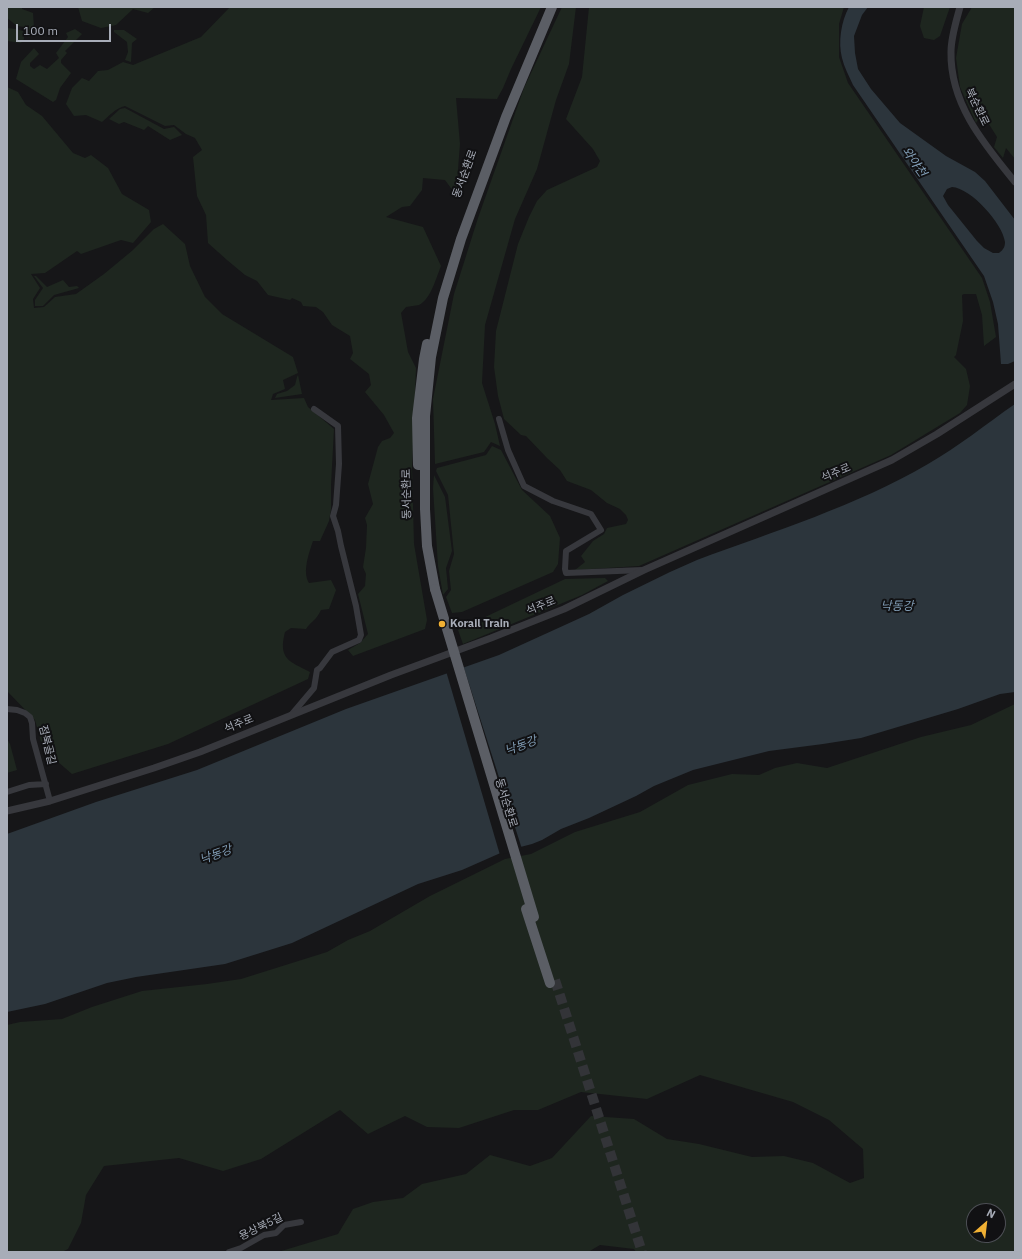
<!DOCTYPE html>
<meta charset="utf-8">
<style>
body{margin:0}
#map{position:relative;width:1022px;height:1259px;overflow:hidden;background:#161618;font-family:"IBM Plex Sans",sans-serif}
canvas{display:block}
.frame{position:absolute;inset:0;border:8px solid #a8adb8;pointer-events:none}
.north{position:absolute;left:966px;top:1203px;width:40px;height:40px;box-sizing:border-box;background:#111113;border:1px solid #4d4f55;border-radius:50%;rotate:28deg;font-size:11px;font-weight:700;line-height:16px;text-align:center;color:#a8adb8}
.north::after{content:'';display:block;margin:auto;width:14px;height:18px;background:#f2b134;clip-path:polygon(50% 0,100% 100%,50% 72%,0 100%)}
.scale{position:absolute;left:16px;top:24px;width:95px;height:18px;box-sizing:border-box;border:2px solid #a8adb8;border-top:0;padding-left:5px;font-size:12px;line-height:14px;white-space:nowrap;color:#a8adb8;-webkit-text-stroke:3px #111113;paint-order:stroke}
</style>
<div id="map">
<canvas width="1022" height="1259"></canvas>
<div class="frame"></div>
<div class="north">N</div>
<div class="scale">100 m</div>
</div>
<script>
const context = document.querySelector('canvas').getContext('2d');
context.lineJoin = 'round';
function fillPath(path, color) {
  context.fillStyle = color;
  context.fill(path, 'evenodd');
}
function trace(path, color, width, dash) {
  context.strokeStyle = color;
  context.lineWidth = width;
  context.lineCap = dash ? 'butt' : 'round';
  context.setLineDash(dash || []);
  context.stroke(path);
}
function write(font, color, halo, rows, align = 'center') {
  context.font = font + ' "IBM Plex Sans","Noto Sans KR",sans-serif';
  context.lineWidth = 4;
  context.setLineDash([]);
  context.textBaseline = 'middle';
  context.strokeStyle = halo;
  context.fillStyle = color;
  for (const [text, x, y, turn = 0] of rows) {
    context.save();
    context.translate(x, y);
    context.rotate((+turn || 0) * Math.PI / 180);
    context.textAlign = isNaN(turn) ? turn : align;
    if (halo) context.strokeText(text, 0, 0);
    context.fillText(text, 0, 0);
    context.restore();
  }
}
fillPath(new Path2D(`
 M7,7H22V9L33,13L34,27L29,38L25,27L17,26L7,18Z
 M78,7H155L148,13L133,9L116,25L101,28L82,21Z
 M230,7H541L511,69L503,88L497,99L456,98L460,144L456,195L445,180L423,178L422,190L410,206L402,207L386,217L423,227L441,266C436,278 431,299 419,305C415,306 410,306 406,307L401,313L408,352L416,368L412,467L414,544L427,620L425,629L353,656L348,650L360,643L368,634L358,594L365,586L366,574L363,567L366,548L367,525L365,518L373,504L368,484L378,447L382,441L390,438L394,433L384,415L365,392L371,385L369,374L350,359L353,353L350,336L332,325L323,312L316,307L303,306L301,302L292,298L290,300L268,295L257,281L245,275L227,260L208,243L206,215L197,196L193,157L202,150L195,138L186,134L174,125L165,126L125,106C116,108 109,116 102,122L86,115L74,116L66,104L72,88L82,78L89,81L98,71L108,70L123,62L133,65L201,37Z
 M562,7H576L569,64L556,100L537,169L515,219L485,325L482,383L495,424L500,446L491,442L484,452L435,464L433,399L454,294L478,218L524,88Z
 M589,7H844L839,24V57L848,83L982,278L990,302L996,337L984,346L982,315L976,294H964L962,295L963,321L956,355L954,357L966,369L970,386L967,405L960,413L891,455L639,566L575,570L585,562L581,556L593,541L604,534L607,528L626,524L628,520L626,515L620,509L607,503L591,490L567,481L560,470L547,458L526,436L521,435L504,419L498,396L494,367L496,331L518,244L529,217L537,201L547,190L597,167L600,161L593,149L566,119L582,77Z
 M924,7H950L940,36L934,40L924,38L920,26Z
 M972,7H1015V159L1006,148L1003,158L994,147L997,137L982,113L976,123L960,87L956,58L962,24Z
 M7,28L16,29L23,31L24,39L21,43L7,41Z
 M75,29L82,34L65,51L67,53L61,60V63L71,73L60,88L56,100L53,102L16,79L21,62L34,48L39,54L30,63V66L34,69L40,65L47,69L59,58L56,53L68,37L66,33Z
 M114,30H124L137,39L132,43L131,62L125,60L128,52L127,42L114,32Z
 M7,87L18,92L26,105L42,116L73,153L85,158L91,155L108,168L122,194L149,210L151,222L133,243L121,240L81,254L77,251L45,273L31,274L40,288L33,299L34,308L44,307L55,297L76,294L104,274L133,250L154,229L163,224L185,244L190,266L205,297L222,314L293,357L298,373L283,380L285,389L273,394L271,400L304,398L308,407L334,429L331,485V509L329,521L320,541H313C309,553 302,572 309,583L331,580L336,590L329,609L321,610C316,621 312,620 306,629L291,628L285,632C278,659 289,661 310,672L308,679L168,744L72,774L43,749L35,720L7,691Z
 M125,108L164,129L174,127L182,135L170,140L148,126L144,130L124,122L119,124L109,119L120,109Z
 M34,276H36L47,287L63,280L69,287L77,286L79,288L54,295L43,306H35V300L43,288Z
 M298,375L302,394L275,398L277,394L287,391L295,385L297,377Z
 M492,446L501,450L522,490L550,516L560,538L558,564L553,572L462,612L452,613L446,597L451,590L449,571L454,554L448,495L436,471L437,468L486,455Z
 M434,475L445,497L452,551L446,568L448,589L443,595L438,566L433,488Z
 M605,578L608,581L582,595L463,644L458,630L565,579Z
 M1015,704V1252H636L634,1249L600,1245L588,1252H278L338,1234L353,1209L373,1202L403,1198L422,1184L466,1174L490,1155L530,1166L552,1158L591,1116L634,1119L667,1139L699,1144L752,1157L784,1156L813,1163L850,1183L864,1178L863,1149L829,1120L793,1102L700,1075L647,1099L581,1092L538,1110H514L459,1128L427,1127L405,1116L368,1134L340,1110L261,1159L223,1171L179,1158L104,1166L86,1195L81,1223L68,1249L62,1252H7V1025L20,1022L62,1019L92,1007L142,991L207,984L241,979L327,952L348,940L370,931L430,896L505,859L531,854L575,832L640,812L688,785L732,774L759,775L775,768L797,763L827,768L921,737L971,725ZM974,1211H998V1235H974Z
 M7,739L10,744L17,770L7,773Z`), '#1e261f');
fillPath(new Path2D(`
 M849,7H868L862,15L854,36L855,53L858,69L871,89L900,123L946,156L975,172L985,181L1015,220V361L1008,364H1001L998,324L993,302L984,276L853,85C849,76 844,67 842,58C838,42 841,22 849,7ZM952,187C971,188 1003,224 1005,242C1005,247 1003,250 999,253H993L984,248L977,241L948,205L943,196L947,189Z
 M1015,404V692L1000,694L958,709L861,738L823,744L769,751L693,770L654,786L636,796L589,818L561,829L542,840L532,844L505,851L462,870L418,884L292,943L225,964L136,977L107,983L45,1004L7,1012V834L96,802L197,770L346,709L499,655L589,614L623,595L670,572L697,560C775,531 856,506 928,464C958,447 986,424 1015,404Z`), '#2c353c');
fillPath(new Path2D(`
 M463,665L522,849L500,855L446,671Z`), '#161618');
trace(new Path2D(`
 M555,980L642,1252`), '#333438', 10, [10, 5]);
trace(new Path2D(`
 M499,419L508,450L524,486L553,501L591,514L601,530L566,551L565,569L566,573L643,570
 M7,709L17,710L25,713L30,717L32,723L33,739L50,801
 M292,714L314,688L317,670L320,668L332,652L359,640L361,635L356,606L341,546L338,531L333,516L336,505L339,464L338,426L314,409
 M7,792L29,785L46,784
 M229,1252L241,1248L264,1235L276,1233L284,1225L301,1222`), '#37383d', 6);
trace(new Path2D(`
 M960,7C956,22 951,37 951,52C950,104 984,144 1015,182
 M7,811L50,801L154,768L200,752L391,675L491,638L564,609L644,570L892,460L937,434L1015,384`), '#37383d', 7);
trace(new Path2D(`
 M418,465L417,418L424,359L427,344
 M435,589L427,546L425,509V416L431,357L443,298L461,239L506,117L552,7
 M526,909L550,983`), '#5b5e65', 10);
trace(new Path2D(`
 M435,589L534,917`), '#5b5e65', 10);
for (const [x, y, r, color] of [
 [442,624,4,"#f2b134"]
]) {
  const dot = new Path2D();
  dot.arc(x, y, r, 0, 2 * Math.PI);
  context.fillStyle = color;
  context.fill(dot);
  trace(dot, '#111113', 1.5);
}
write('11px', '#a8adb8', '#111113', [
 ["북순환로",977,107,64],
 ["동서순환로",465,174,-70],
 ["석주로",836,473,-23],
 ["동서순환로",407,494,-91],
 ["석주로",541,606,-22],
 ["석주로",239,724,-22],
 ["점북골길",47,745,77],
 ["동서순환로",506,803,73],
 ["용상북5길",261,1227,-26]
]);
write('bold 11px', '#a8adb8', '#111113', [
 ["Korail Train",450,624]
], 'left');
write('italic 12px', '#7f9bb3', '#111113', [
 ["와야천",914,162,55],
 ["낙동강",897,607],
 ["낙동강",521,746,-20],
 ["낙동강",216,855,-20]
]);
</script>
